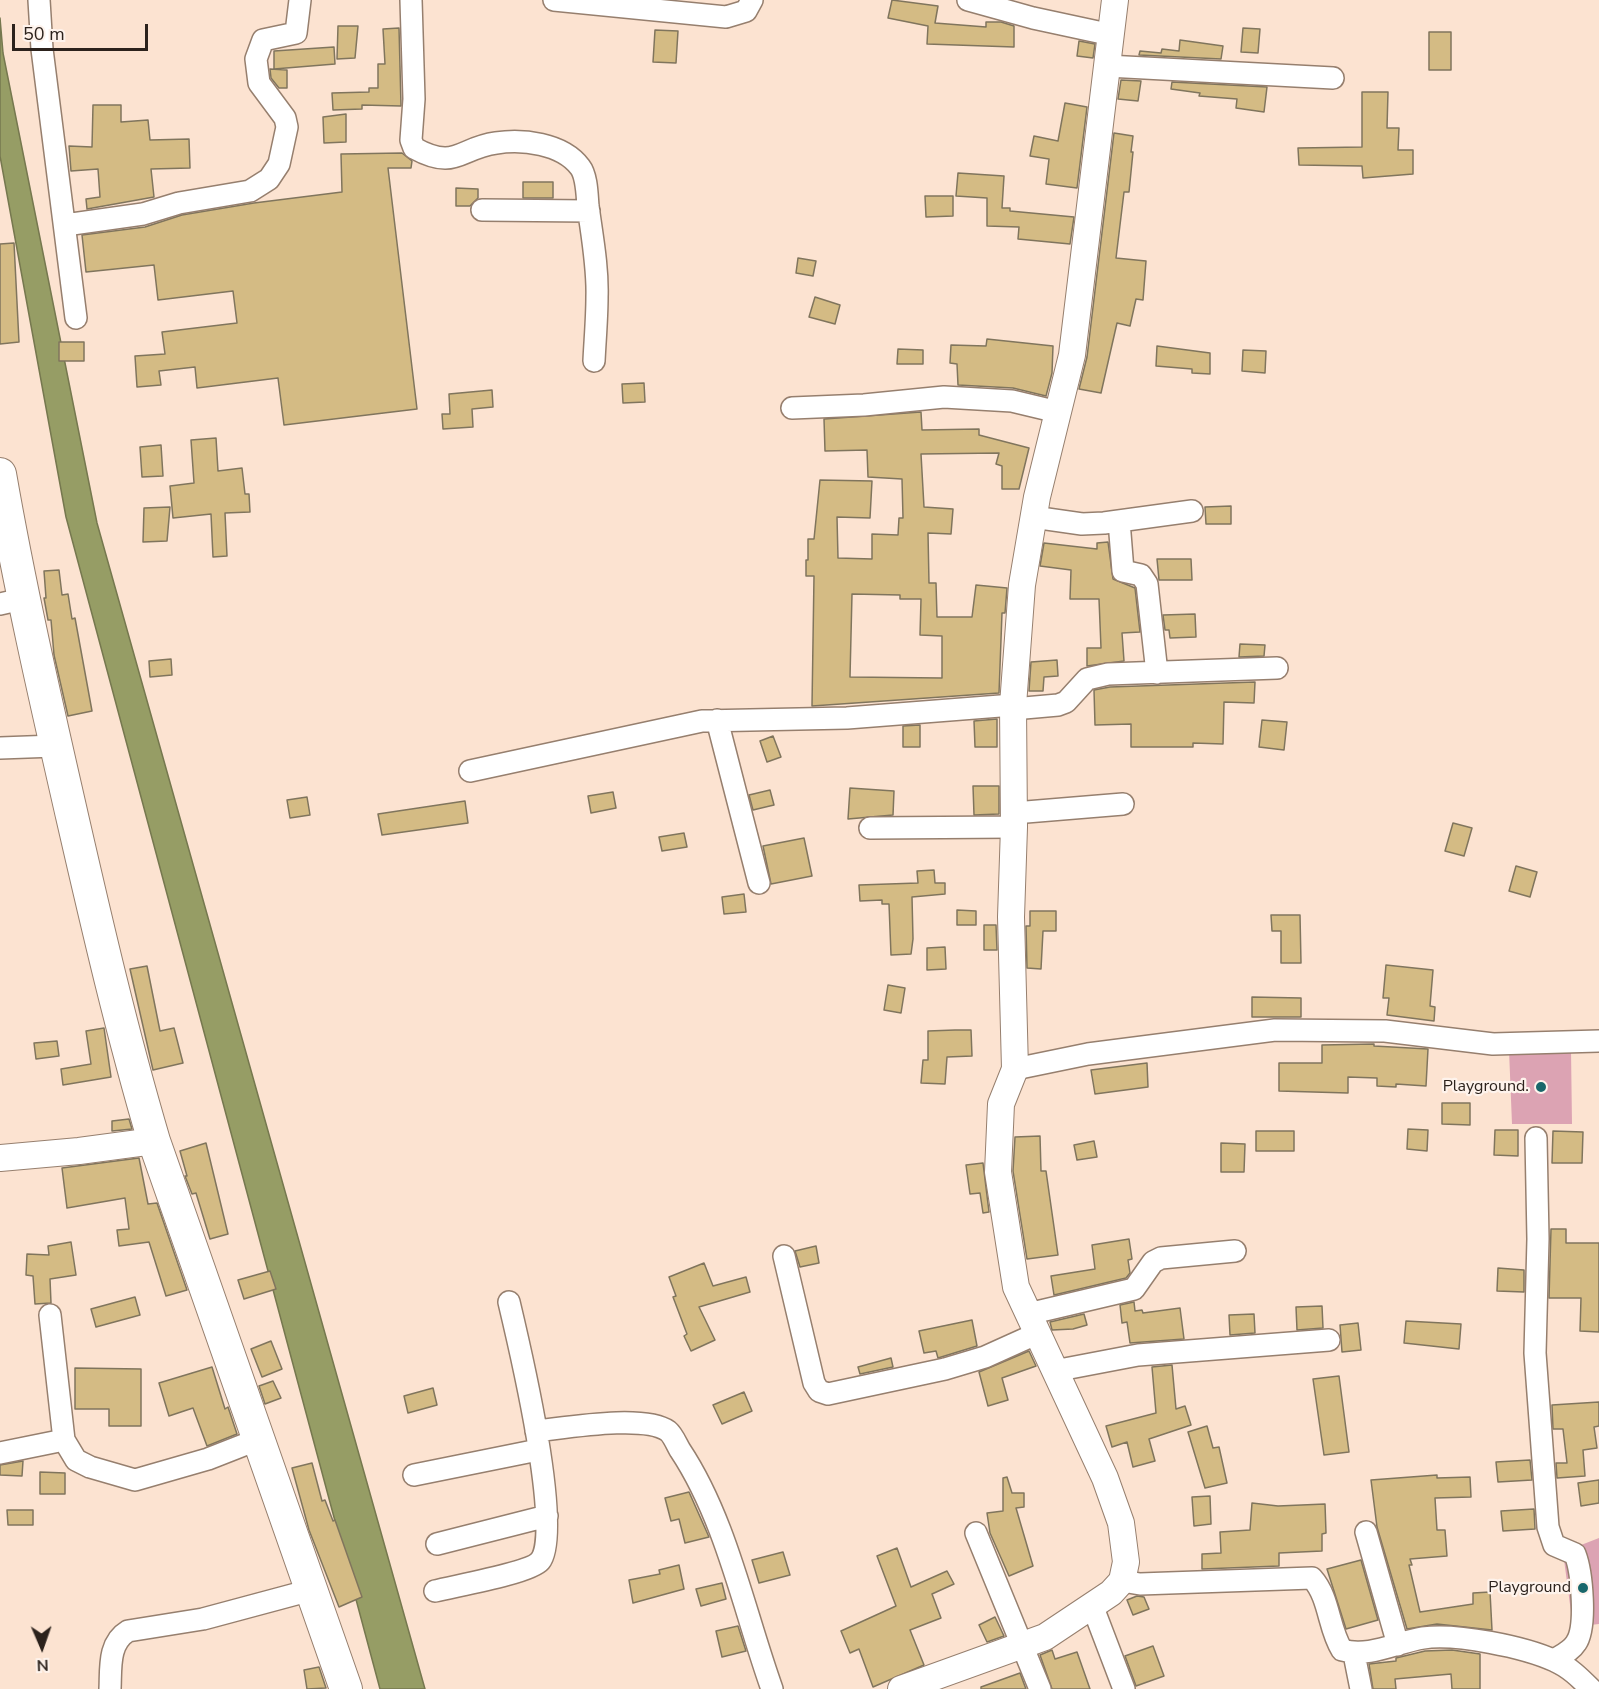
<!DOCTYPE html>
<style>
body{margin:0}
#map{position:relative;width:1599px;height:1689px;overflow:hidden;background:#fce3d1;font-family:"Nunito Sans",sans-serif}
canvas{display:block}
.north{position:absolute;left:12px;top:1617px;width:60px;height:60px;-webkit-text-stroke:4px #fef3ec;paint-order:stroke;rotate:178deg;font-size:16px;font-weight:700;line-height:24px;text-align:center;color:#2c221c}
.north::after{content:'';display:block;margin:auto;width:21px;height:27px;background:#2c221c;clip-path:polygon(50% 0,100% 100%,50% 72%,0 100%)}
.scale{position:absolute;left:12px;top:24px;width:136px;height:27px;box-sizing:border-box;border:3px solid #2c221c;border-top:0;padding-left:8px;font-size:18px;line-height:21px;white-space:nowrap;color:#2c221c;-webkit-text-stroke:4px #fef3ec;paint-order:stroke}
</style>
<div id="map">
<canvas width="1599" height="1689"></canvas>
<div class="north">N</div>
<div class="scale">50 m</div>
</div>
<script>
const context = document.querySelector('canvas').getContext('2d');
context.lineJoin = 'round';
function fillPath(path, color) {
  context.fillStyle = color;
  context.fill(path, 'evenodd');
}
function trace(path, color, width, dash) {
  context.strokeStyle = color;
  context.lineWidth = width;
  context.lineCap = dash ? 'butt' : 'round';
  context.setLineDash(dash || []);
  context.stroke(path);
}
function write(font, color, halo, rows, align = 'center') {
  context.font = font + ' "Nunito Sans",sans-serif';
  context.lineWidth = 4.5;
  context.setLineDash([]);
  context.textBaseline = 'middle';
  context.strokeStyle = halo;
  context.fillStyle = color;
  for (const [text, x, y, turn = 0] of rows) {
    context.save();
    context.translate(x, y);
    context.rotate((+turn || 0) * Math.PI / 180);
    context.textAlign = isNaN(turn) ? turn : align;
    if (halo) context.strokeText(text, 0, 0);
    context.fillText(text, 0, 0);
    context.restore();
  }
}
fillPath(new Path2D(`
 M1509,1050H1571L1572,1124H1512Z
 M1599,1538V1624L1573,1627L1563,1552Z`), '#dca3b3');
const water = new Path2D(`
 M0,18L3,53L97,523L425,1689H380L66,517L0,156Z`);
fillPath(water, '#969d65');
trace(water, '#76784f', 1.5);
const building = new Path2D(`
 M892,0L938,6L935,23L986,27V22H1001L1014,26V47L927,44L928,26L888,18Z
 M338,26H358L355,58L337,59Z
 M399,28L401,106L362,105V109L333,110L332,93L369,92V88H378V64H385L383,29Z
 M1243,28L1260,29L1258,53L1241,52Z
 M655,30L678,31L676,63L653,62Z
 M1429,32H1451V70H1429Z
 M1180,40L1223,46L1221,59L1139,55L1140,51L1161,53L1162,49L1179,51Z
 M1079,41L1095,44L1093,58L1077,56Z
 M334,47L335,64L274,69V51Z
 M270,69L287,70V88H279L271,78Z
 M1121,80L1141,81L1138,101L1118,99Z
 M1172,82L1267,87L1264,112L1236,108L1237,99L1199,96L1200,93L1171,89Z
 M1362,92H1388L1387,128H1399L1398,150H1413V174L1363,178L1362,166L1299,165L1298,148L1362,147Z
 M1065,103L1087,107L1077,188L1046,184L1049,159L1030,156L1034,136L1058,141Z
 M93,105H121V122L148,120L150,140L189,139L190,168L151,169L154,197L87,209L86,199L100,197L98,169L71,171L69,146L92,147Z
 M346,114V142L324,143L323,117Z
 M1114,133L1133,136L1131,152H1133L1129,192H1124L1116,258L1146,261L1143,300L1136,299L1130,326L1117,323L1101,393L1079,389L1087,357Z
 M402,153L412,161L411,168H388L417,409L284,425L278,378L197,388L195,367L159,371L161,385L137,387L135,356L165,354L162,332L237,323L233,291L158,300L154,265L86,272L82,235L145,227L182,215L254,203L342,192L341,154Z
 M958,173L1004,176L1002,208H1010V211L1074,217L1070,244L1018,239L1019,227L987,226V198L956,196Z
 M523,182H553V198H523Z
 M456,188L478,189V198L470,206H456Z
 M925,196H953V216L926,217Z
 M14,243L19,342L0,344V244Z
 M798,258L816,261L813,276L796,273Z
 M815,297L840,305L835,324L809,317Z
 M987,339L1053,346L1052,373L1046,396L1013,388L958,385L957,364L950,363L951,345L986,346Z
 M59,342H84V361H59Z
 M1157,346L1210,353V374L1192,373V369L1156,366Z
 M898,349L923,350V364H897Z
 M1243,350L1266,351L1265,373L1242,371Z
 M644,383L645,402L623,403L622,384Z
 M492,390L493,407L472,409L473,427L443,429L442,414H450L449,394Z
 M921,412L922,430L979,429V435L1029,448L1019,489H1002V466L996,464L999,453L921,454L924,507L953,509L951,534L928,533L929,583H936L937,617H972L976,585L1007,588L1005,613H1002L999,693L812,706L814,576H806V560H808V539H814L820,480L872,481L870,518L837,517L838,558L872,559V534L898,535L899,518H903L902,479L868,477L867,450L825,451L824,419ZM852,594L900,595V599H921L920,635L942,636V678L850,677Z
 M216,438L218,471L242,468L245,494H249L250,512L225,513L227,556L213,557L211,514L173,518L170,486L194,483L191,440Z
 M161,445L163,476L142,477L140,447Z
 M1231,506V524H1206L1205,507Z
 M170,507L167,541L143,542L144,508Z
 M1108,542L1113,579L1135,588L1140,632L1122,633L1124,661L1087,666V648H1101L1099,599H1070L1071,570L1040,566L1044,543L1097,549V543Z
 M1157,559H1191L1192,580H1159Z
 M59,570L62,595L68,594L72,619L75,618L92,711L68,716L54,655L51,620H48L44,598H46L44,571Z
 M1195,614L1196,637L1170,638L1169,630H1165L1163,615Z
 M1240,644L1265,645L1264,656L1239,657Z
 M171,659L172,675L150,677L149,661Z
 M1057,660L1058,676L1044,677L1043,691H1029L1031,662Z
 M1255,682L1254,703L1224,702L1223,744L1193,743V747H1131V724L1095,725L1094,690L1110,687Z
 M997,719V747H975L974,721Z
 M1262,720L1287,722L1284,750L1259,747Z
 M920,725V747H903V726Z
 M773,736L781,757L767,762L760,741Z
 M973,786H999V814L974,815Z
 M850,788L894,791L893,815L848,819Z
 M770,790L774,805L753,810L749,795Z
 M613,792L616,808L591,813L588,796Z
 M307,797L310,815L290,818L287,800Z
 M465,801L468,823L382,835L378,814Z
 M1453,823L1472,828L1464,856L1445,851Z
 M684,833L687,847L662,851L659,837Z
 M804,838L812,876L771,884L763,846Z
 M1516,866L1537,872L1530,897L1509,891Z
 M934,870L935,883H945V894L912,897L913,939L911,954L891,955L889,904H882V900L860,901L859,885L918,883L917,871Z
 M744,894L746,912L724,914L722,897Z
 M957,910L976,911V925H957Z
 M1030,911H1056V931H1043L1041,969L1027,968L1026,926H1030Z
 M1271,915H1300L1301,963H1281V931H1272Z
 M984,925H996L997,950H984Z
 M945,947L946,969L927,970V948Z
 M1386,965L1433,970L1430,1006L1435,1007L1434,1021L1387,1015L1389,998H1383Z
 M147,966L160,1031L174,1028L183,1063L153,1070L130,969Z
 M888,985L905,988L901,1013L884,1010Z
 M1252,997L1301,998V1017H1252Z
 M104,1028L111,1077L63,1085L61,1069L91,1064L86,1031Z
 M955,1030H971L972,1056L947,1057L945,1084L921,1083L923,1060H928V1031Z
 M57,1041L59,1056L36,1059L34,1043Z
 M1374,1044V1046L1428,1049L1426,1086L1396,1084V1087L1377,1086V1078L1348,1077V1093L1279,1091V1063H1322V1045Z
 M1147,1063L1148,1087L1095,1094L1091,1070Z
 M1442,1103H1470V1125L1442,1124Z
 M129,1119L132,1129L112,1131V1121Z
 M1408,1129L1428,1130L1427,1151L1407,1149Z
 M1495,1130H1518V1156L1494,1155Z
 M1256,1131H1294V1151H1256Z
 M1553,1131L1583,1132L1582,1163H1552Z
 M1040,1136L1041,1171H1046L1058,1255L1027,1259L1013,1171L1015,1137Z
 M1094,1141L1097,1157L1077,1160L1074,1145Z
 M206,1143L228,1234L210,1239L196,1193L192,1194L185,1176H187L180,1151Z
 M1221,1143L1245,1144L1244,1172H1221Z
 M139,1158L148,1204L157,1203L187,1290L166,1296L149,1242L119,1246L117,1230L129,1229L125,1198L67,1208L62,1168Z
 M983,1163L989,1212L983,1213L980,1193L970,1194L966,1165Z
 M1551,1229H1566V1243H1599V1332L1580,1331L1581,1298H1549Z
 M1129,1239L1132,1259L1128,1260L1130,1273L1126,1278L1054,1295L1051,1276L1095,1269L1092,1245Z
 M71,1242L76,1275L50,1279L51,1303L35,1304L33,1276L26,1275L27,1254L49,1255L48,1246Z
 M816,1246L819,1263L800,1267L795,1251Z
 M704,1263L713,1286L746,1277L750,1292L699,1307L715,1340L691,1351L684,1336L687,1334L673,1297L676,1296L669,1277Z
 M1498,1268L1524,1270V1292L1497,1291Z
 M270,1271L276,1289L244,1299L238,1280Z
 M135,1297L140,1315L96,1327L91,1309Z
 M1134,1302L1135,1311L1142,1310L1143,1313L1180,1308L1184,1339L1130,1343L1127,1322L1122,1323L1120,1305Z
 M1322,1306L1323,1328L1297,1330L1296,1307Z
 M1084,1314L1087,1325L1073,1329L1052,1330L1050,1322Z
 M1254,1314L1255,1333L1230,1335L1229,1315Z
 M972,1320L977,1346L938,1358L936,1351L924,1353L919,1331Z
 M1406,1321L1461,1324L1459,1349L1404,1343Z
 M1358,1323L1361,1350L1342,1352L1340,1325Z
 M271,1341L282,1369L262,1377L251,1349Z
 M1029,1351L1036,1366L1002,1378L1008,1400L988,1406L979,1372Z
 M891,1358L893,1367L860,1374L858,1367Z
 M1172,1365L1176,1409L1185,1406L1191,1425L1149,1439L1155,1461L1133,1467L1127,1442L1112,1447L1106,1426L1156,1413L1152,1367Z
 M212,1367L225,1409L228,1407L237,1434L207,1446L193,1408L169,1416L159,1383Z
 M75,1368L141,1369V1426H109V1409H75Z
 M1339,1376L1349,1452L1324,1455L1313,1379Z
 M273,1381L281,1398L265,1404L259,1386Z
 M433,1388L437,1405L408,1413L404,1396Z
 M744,1392L752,1411L722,1424L713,1405Z
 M1599,1402V1426L1594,1427L1597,1448L1583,1450L1585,1476L1557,1478L1556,1463H1567L1563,1429H1553L1552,1405Z
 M1207,1426L1213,1448L1219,1447L1227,1483L1205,1488L1188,1432Z
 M1530,1460L1532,1480L1498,1482L1496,1462Z
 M23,1461L22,1476L0,1475V1465Z
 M312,1463L322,1501L325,1500L333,1521L335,1520L362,1597L339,1607L309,1530L292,1468Z
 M40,1472L65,1473V1494H40Z
 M1437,1475V1478L1470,1477L1471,1497L1435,1498L1437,1530H1445L1447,1556L1410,1559L1412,1565H1409L1420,1612L1473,1604V1593L1490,1592L1492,1630L1437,1624L1407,1629L1377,1527L1371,1480Z
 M1007,1477L1012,1493H1024V1507L1016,1508L1033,1566L1009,1576L990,1533L987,1513L1003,1511V1478Z
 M1599,1480V1503L1581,1506L1578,1483Z
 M689,1492L709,1537L685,1543L679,1519L671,1521L665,1498Z
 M1210,1496L1211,1524L1194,1526L1192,1497Z
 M1252,1503L1278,1506L1325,1504L1326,1533L1322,1534V1551L1279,1553V1566L1202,1569V1554L1221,1553L1220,1532L1250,1530Z
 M1534,1509L1535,1529L1503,1531L1501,1511Z
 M7,1510H33V1525H8Z
 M897,1548L911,1587L947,1571L954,1584L932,1594L941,1618L910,1630L924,1665L873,1687L859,1649L850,1653L841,1631L896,1606L877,1556Z
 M783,1552L790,1575L759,1583L752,1560Z
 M1361,1560L1378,1620L1346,1629L1327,1569Z
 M679,1565L684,1589L633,1603L629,1580L660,1574L659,1570Z
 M722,1583L726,1599L701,1606L696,1589Z
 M1137,1596L1144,1597L1149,1609L1133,1615L1127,1600Z
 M995,1617L1004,1636L987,1642L979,1625Z
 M738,1626L746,1651L722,1657L716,1631Z
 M1153,1646L1164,1676L1136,1686L1125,1656Z
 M1052,1650L1055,1659L1077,1652L1090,1689H1052L1040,1655Z
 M1452,1650L1480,1654V1689H1452L1451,1674L1395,1679L1396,1689H1373L1369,1664L1396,1661V1658L1425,1651Z
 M319,1667L326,1688L307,1689L304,1670Z
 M1020,1673L1026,1689H981V1687Z`);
fillPath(building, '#d4bb84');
trace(building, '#80755d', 1.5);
const minor = new Path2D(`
 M39,0L42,49L76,318
 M411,0L414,99L411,140L414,148C456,171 459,148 496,143C522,139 562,143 580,167C587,176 587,195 588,206C592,236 598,267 597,297C597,318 595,340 594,361
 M554,0L726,17L746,11L752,0
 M968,0L1033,18L1112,35
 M1107,66L1333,78
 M482,210L589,211
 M65,225L143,214L179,203L250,191L269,179L279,164L287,127L285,118L259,83L256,59L263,40L296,33L300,0
 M792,408L864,405L944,397L1012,401L1058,412
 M1033,517L1082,524L1104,523L1192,511
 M1119,521L1123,571L1141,575L1147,584L1157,673
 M0,604L22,599
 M1013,709L1058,705L1066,702L1087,679L1108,674L1277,668
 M717,720L759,883
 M0,748L55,746
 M470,771L702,721L847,718L1013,705
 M1014,813L1123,804
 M870,828L1014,827
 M1015,1069L1088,1054L1275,1030L1385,1031L1493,1044L1599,1041
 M1536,1138L1538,1239L1535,1353L1548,1527L1554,1545L1575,1554C1582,1572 1587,1627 1576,1643C1571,1651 1562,1655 1554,1660
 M784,1256L814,1383L819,1391L828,1394L945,1369L985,1357L1036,1334
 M1028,1314L1134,1289L1153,1262L1161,1258L1235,1251
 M50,1315L64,1440L76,1460L90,1467L135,1480L208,1459L259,1439
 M1054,1371L1138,1355L1329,1340
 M536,1431C565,1428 644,1414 668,1431C673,1435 677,1445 680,1450C726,1519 744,1611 772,1689
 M0,1453L64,1440
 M414,1475L538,1450
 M1366,1532L1398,1645
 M976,1533L1040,1689
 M437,1544L547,1516
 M1122,1581L1140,1584L1312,1578C1330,1598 1328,1628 1342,1650C1369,1658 1397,1642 1423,1638C1456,1633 1525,1647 1555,1661C1569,1667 1580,1678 1591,1689
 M435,1591C454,1586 530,1573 540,1561C564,1533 519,1344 509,1302
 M1092,1605L1124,1689
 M1354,1654L1361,1689
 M110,1689C111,1668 108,1643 128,1631L203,1619L311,1590`);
const tertiary = new Path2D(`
 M0,1158L79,1151L154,1141
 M901,1689L1045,1637L1111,1593L1122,1581L1126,1562L1121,1523L1105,1478L1016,1287L998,1172L1001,1104L1015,1069L1011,917L1014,827L1013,705L1022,585L1037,497L1072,355L1115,0`);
const primary = new Path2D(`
 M0,474C20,589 46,702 72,816C97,925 122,1033 154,1141L346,1689`);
trace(minor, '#967f6e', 24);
trace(tertiary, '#967f6e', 28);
trace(primary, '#967f6e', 34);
trace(minor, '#fff', 21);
trace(tertiary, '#fff', 26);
trace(primary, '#fff', 32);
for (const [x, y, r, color] of [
 [1541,1087,6,"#19676b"],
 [1583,1588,6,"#19676b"]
]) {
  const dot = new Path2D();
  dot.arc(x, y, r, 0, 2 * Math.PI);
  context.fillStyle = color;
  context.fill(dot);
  trace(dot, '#fef3ec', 2);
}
write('16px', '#2c221c', '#fef3ec', [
 ["Playground.",1529,1087],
 ["Playground",1571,1588]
], 'right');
</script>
